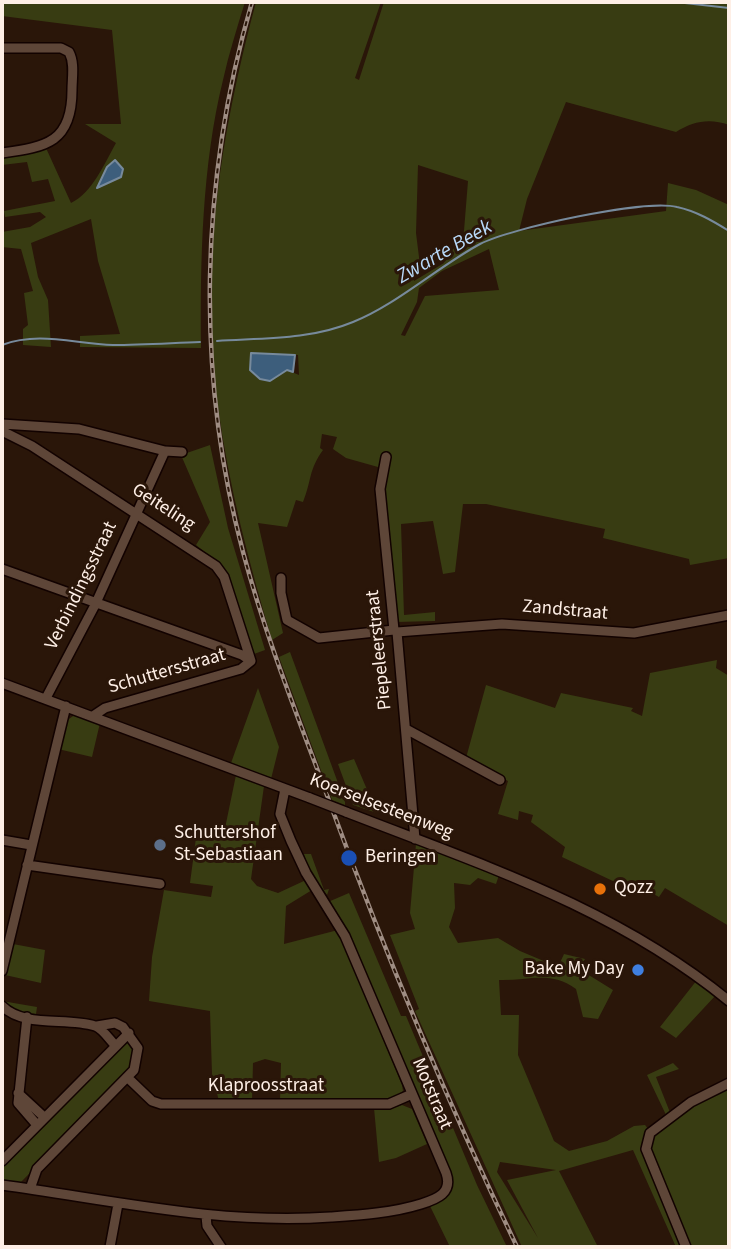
<!DOCTYPE html>
<style>
body{margin:0}
#map{position:relative;width:731px;height:1249px;overflow:hidden;background:#2a1609;font-family:"Source Sans 3",sans-serif}
canvas{display:block}
.frame{position:absolute;inset:0;border:4px solid #feefe6;pointer-events:none}
</style>
<div id="map">
<canvas width="731" height="1249"></canvas>
<div class="frame"></div>
</div>
<script>
const context = document.querySelector('canvas').getContext('2d');
context.lineJoin = 'round';
function fillPath(path, color) {
  context.fillStyle = color;
  context.fill(path, 'evenodd');
}
function trace(path, color, width, dash) {
  context.strokeStyle = color;
  context.lineWidth = width;
  context.lineCap = dash ? 'butt' : 'round';
  context.setLineDash(dash || []);
  context.stroke(path);
}
function write(font, color, halo, rows, align = 'center') {
  context.font = font + ' "Source Sans 3",sans-serif';
  context.lineWidth = 6;
  context.setLineDash([]);
  context.textBaseline = 'middle';
  context.strokeStyle = halo;
  context.fillStyle = color;
  for (const [text, x, y, turn = 0] of rows) {
    context.save();
    context.translate(x, y);
    context.rotate((+turn || 0) * Math.PI / 180);
    context.textAlign = isNaN(turn) ? turn : align;
    if (halo) context.strokeText(text, 0, 0);
    context.fillText(text, 0, 0);
    context.restore();
  }
}
fillPath(new Path2D(`
 M2,2H245C237,28 229,53 223,80C202,165 200,261 201,348L80,347V336L120,334L98,261L91,219L31,243L38,277L48,300L51,347L23,345V329L28,325L24,293L33,291L21,249L2,247V232L30,227L46,217L40,212L5,217L4,211L55,201L48,179L32,182L27,162L2,165V158L46,148L71,203C93,192 104,164 116,143L85,124H121L112,30L2,16Z
 M256,2H381L355,78L359,80L384,2H729V125C710,118 693,121 676,132L566,102L527,199L519,231L666,211L668,183L696,190L729,205V558L690,565L689,559L603,538L605,529L486,504H463L455,572L443,574L433,521L401,524L404,615L435,612V621L396,622L382,495L385,469L346,458L333,449L337,437L322,434L320,448L323,450C308,471 312,480 303,502L296,500L287,527L258,523L283,633L272,640C249,563 229,487 218,407C198,272 221,132 256,2ZM418,165L468,181L463,243L441,256L444,263L414,281L413,272L420,265L416,233ZM489,249L499,290L425,296L405,336L401,335L417,302L419,288L442,271ZM251,353L298,355L299,375L287,370L266,381Z
 M210,445L228,528L265,650L254,654L239,620L229,577L221,565L196,545L210,522L181,455Z
 M290,652L345,802V805L332,800L279,657Z
 M717,660L716,668L729,676V926L665,888L659,897L637,885L634,891L562,857L565,847L531,822L533,815L519,811L518,820L498,814L508,781L466,758L486,685L555,708L561,693L633,708L631,711L642,716L650,673Z
 M258,688L279,747L271,779L231,763Z
 M76,714L100,723L92,757L58,749L66,721Z
 M354,759L377,813L353,805L338,764Z
 M236,775L264,786L251,879L257,886L278,893L306,880L312,890L286,906L284,944L338,930L402,1085L403,1091L392,1099L280,1101L281,1063L265,1059L253,1063L252,1101H219L212,1074L210,1011L149,1001L152,957L164,890L211,897L213,886L190,883L197,830L224,833Z
 M416,844L499,875L496,884L478,878L470,885L454,883L455,908L449,927L458,943L498,938L520,951L558,967L564,954L585,959L579,969L613,990L598,1019L583,1017L576,989C551,970 528,981 499,980L501,1015H519L518,1055L554,1141L569,1151L607,1141L634,1126L645,1125L649,1130L643,1140L644,1150L683,1247H676L633,1150L559,1171L598,1247H522L415,1011L419,1009L390,935L415,929L410,913ZM500,1162L556,1170L507,1180L538,1238L497,1172Z
 M304,854H311L324,890L329,889L327,895L308,870Z
 M349,893L401,1016H406L477,1185L507,1247H450L429,1204C442,1199 453,1194 452,1178L350,940L328,902Z
 M13,944L45,950L41,983L5,975Z
 M697,980L716,995L676,1038L660,1027Z
 M2,1001L37,1007L36,1014L12,1011Z
 M123,1043H130L135,1048L131,1071L21,1182L2,1183V1165Z
 M673,1063L679,1069L656,1077L671,1115L667,1117L647,1075Z
 M729,1086V1247H689L649,1149C657,1118 702,1100 729,1086Z
 M402,1105L412,1109L427,1144L396,1158L379,1162L374,1108L390,1109Z`), '#383c12');
const water = new Path2D(`
 M115,160L123,169L121,177L97,188L107,167Z
 M251,353L295,355L293,372L287,370L270,381L260,379L250,370Z`);
fillPath(water, '#3d5e7c');
trace(water, '#778a9c', 2);
trace(new Path2D(`
 M676,2L729,8
 M217,341C263,338 310,340 353,322C396,305 439,266 480,244C511,228 644,199 677,207C696,211 713,221 729,231
 M2,345C39,331 75,344 113,345C142,345 171,343 200,342`), '#778a9c', 2);
const minor = new Path2D(`
 M2,48H61L69,52C75,63 72,78 72,90C72,142 47,147 2,153
 M2,424L79,429L165,451L95,605L46,698
 M2,431L32,446L216,566L224,577L251,661
 M165,451L182,452
 M386,457L380,489L394,630L397,632L415,839
 M2,569L242,655L251,661
 M281,578V593L287,620L319,638L394,630
 M397,632L502,624L634,633L729,615
 M2,683L310,798
 M93,716L105,708L241,669L251,661
 M406,729L500,780
 M346,812C482,865 614,907 729,1001
 M2,840L31,845
 M27,865L160,884
 M2,971L66,706
 M2,1006C24,1028 67,1017 95,1026C102,1028 110,1040 115,1045
 M27,1017L18,1103L37,1125
 M128,1078L152,1101L161,1104H389L412,1094
 M18,1093L44,1117
 M2,1161L129,1033
 M2,1185C112,1200 219,1225 331,1217C361,1215 392,1213 421,1204C437,1199 453,1193 446,1173L345,936L306,873L291,841L280,814L285,789
 M30,1189L37,1169L134,1070L138,1048L123,1027L115,1023L97,1026
 M206,1216L207,1226L221,1247
 M110,1247L118,1204
 M686,1247L646,1149L650,1133L691,1102L729,1083`);
trace(minor, '#120200', 12);
trace(minor, '#5e4638', 9);
const rail = new Path2D(`
 M252,2C200,181 195,372 243,552C266,639 300,722 331,806C386,956 448,1103 517,1247`);
trace(rail, '#9f8d83', 4.5);
trace(rail, '#2a1609', 2, [5]);
const minorBridge = new Path2D(`
 M310,798L346,812`);
trace(minorBridge, '#120200', 12, []);
trace(minorBridge, '#5e4638', 9);
for (const [x, y, r, color] of [
 [160,845,7,"#5c6f8a"],
 [349,858,9,"#1a4fb4"],
 [600,889,7,"#e8710a"],
 [638,970,7,"#3f7fe0"]
]) {
  const dot = new Path2D();
  dot.arc(x, y, r, 0, 2 * Math.PI);
  context.fillStyle = color;
  context.fill(dot);
  trace(dot, '#2a1609', 2.5);
}
write('19px', '#feefe6', '#2a1609', [
 ["Geiteling",163,508,33],
 ["Verbindingsstraat",82,586,-64],
 ["Zandstraat",565,611,5],
 ["Piepeleerstraat",380,650,-96],
 ["Schuttersstraat",167,672,-16],
 ["Koerselsesteenweg",381,807,21],
 ["Klaproosstraat",266,1087],
 ["Motstraat",431,1094,67]
]);
write('19px', '#feefe6', '#2a1609', [
 ["Schuttershof",174,834],
 ["St-Sebastiaan",174,856],
 ["Beringen",365,858],
 ["Qozz",614,889],
 ["Bake My Day",624,970,"right"]
], 'left');
write('italic 21px', '#b8d8f8', '#2a1609', [
 ["Zwarte Beek",445,253,-30]
]);
</script>
